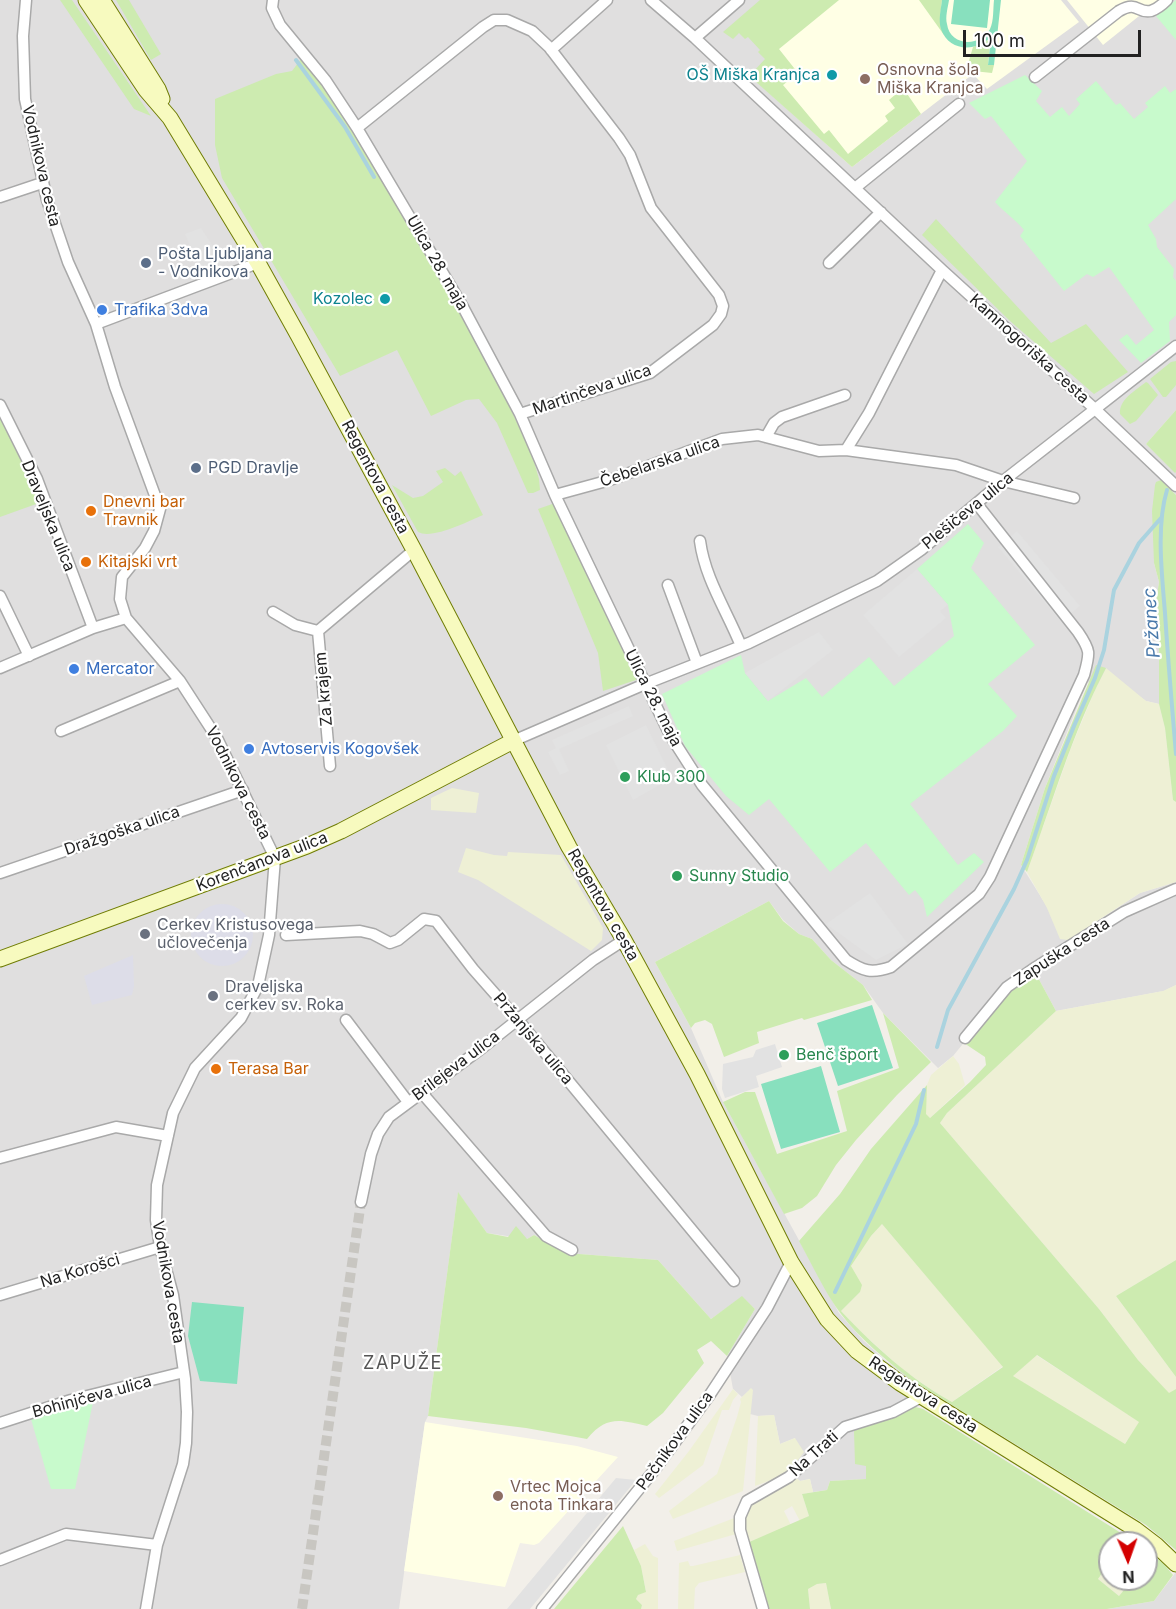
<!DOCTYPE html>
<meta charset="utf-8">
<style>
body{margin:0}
#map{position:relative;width:1176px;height:1609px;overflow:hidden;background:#f2efe9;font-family:Inter,sans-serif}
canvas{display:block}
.north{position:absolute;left:1098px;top:1531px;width:60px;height:60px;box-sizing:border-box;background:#fff;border:2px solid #a7a7a7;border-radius:50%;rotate:178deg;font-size:16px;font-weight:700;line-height:24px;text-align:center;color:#222}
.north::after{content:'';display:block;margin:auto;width:21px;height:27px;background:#d40000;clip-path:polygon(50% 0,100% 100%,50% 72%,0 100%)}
.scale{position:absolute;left:963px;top:30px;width:178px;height:27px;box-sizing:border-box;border:3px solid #222;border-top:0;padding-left:8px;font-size:18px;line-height:21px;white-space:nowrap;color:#222;-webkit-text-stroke:4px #fff;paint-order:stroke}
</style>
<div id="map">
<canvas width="1176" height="1609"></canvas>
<div class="north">N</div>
<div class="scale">100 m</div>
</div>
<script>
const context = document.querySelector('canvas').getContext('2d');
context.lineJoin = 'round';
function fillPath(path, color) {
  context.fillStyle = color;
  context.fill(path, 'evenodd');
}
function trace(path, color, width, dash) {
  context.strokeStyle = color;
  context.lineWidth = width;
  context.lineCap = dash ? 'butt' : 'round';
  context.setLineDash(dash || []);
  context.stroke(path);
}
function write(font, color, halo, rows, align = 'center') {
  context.font = font + ' Inter,sans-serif';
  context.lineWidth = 4.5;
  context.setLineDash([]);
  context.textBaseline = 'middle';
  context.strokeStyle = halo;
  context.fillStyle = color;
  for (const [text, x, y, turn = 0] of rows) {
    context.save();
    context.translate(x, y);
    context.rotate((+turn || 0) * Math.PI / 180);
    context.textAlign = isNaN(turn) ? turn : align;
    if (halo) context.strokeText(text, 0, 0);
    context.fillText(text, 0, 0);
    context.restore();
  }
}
fillPath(new Path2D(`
 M0,0H1176V410L1146,444L1176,472V495L1161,480L1154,563L1159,582L1155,609L1159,620V704L1146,701L1136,694L1087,682L1045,788L1021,865L1068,940L1140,893L1176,882V985L1164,991L1056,1011L1035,972L989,1012L953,1056L938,1068L883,1013L863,985L831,960L812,939L799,934L783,920L769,901L655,962L691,1028L723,1102L839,1313L864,1341L886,1361L924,1387L866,1466V1479L830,1481L827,1490L813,1492L810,1479L800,1481L796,1478L792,1468L795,1438L780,1444L774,1415L758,1416L750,1414L752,1389H751L742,1397L733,1389L727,1356L755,1309L742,1297L711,1319L658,1260L566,1253L534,1235L527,1239L487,1233L458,1193L428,1416L425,1422L399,1609H0Z
 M1176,1572V1609H1107L1154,1601Z`), '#e0dfdf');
fillPath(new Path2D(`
 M760,0H1061L1079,22L987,89L973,74L852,167L759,84L783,61Z
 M1067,0H1159L1103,45Z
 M425,1422L577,1446L618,1457L539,1543L534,1545L520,1543L505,1587L404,1571Z`), '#ffffe5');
fillPath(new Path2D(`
 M1106,668L1146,701L1159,704L1165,728L1173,800L1176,802V882L1140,893L1068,940L1060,939L1047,908L1027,872L1071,748L1095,690Z
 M452,788L479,793L476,813L431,810V798Z
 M466,848L494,855L507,856L508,852L561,855L603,928L602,940L591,951L478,880L458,872Z
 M1176,985V1260L1116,1296L1176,1377V1389L1169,1394L1138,1360L1099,1309L940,1123L947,1113L1056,1011L1163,991Z
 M953,1056L959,1064L965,1085L930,1118L925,1114L927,1085L931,1075Z
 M882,1224L1003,1366L952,1402L936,1393L902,1369L859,1330L841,1311L860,1292L851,1266L871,1236Z
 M1036,1355L1140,1422L1124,1445L1012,1376Z
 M751,1388L753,1390L743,1491L673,1519L669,1511L717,1474L737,1417L741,1402L740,1399Z
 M733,1389L738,1394L733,1400L729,1410H722L703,1465L659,1498L655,1494L689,1451Z
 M774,1415L780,1444L795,1438L804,1452L792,1468L777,1478L755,1486L758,1416Z
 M796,1478L800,1481L810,1479L813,1492L802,1494L809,1516L800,1521L792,1506L784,1511L791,1525L747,1543L744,1530L748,1507L760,1495Z
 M737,1517L736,1534L677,1551L674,1541Z
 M645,1544L653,1556L658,1558V1609H641L642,1605L636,1599L638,1595L646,1591L641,1566L634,1550Z
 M740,1555L745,1572L699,1583L695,1588L694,1609H678L679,1563L688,1561L690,1566H693Z
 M1110,1562V1579H1133L1119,1596L1098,1579Z
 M826,1583L831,1609H810L808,1589L817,1584Z`), '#eef0d5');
fillPath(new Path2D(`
 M60,0H72L151,116L134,109Z
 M116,0H129L161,54L151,60Z
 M760,0H839L779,49L798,73L783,85L824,134L829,130L848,154L888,121L885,116L895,108L889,100L903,88L921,114L852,167L747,74L751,69L754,71L765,59L758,52L760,50L748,37L745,39L739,33L733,39L723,32Z
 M919,0H942L940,18L944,35Z
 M991,36L988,64L994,65L992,73L973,71L968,64L973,47L987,41Z
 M304,55L357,128L498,381L533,458L539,479L540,490L533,493H528L497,423L479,399L466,400L431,416L397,350L340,376L222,178L215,145V99L276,74L292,71Z
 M936,219L1051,343L1086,324L1128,372L1094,394L1010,321L922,235Z
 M1176,361V385L1166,397H1163L1150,379L1171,362Z
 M1146,382L1148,383L1158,395L1136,421L1130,424L1120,414C1119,399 1135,391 1146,382Z
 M1176,410V472L1175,473L1146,444Z
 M0,412L24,462L39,503L0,517Z
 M445,468L455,476L461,471L483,515C469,521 432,540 418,532L392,485L413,498L423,496L443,482L436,471Z
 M1161,480L1176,495V802L1173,800L1165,728L1159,704V620L1155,609L1159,582L1154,563L1152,511L1155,485L1156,482Z
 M555,503L639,679L603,691L598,653L538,509Z
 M1096,665L1106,668C1072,733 1052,804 1027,872L1021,865L1045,788Z
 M769,901L783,921L799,934L812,939L831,960L863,985L872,1000L804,1020L802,1018L757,1032L759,1043L724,1057L712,1024L705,1020L695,1023L691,1028L655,962Z
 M1035,972L1056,1011L947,1113L940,1123L1099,1309L1138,1360L1169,1393L1176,1389V1550L1146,1525L910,1379C885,1359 860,1339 841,1314C825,1293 812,1264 799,1241L840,1194L871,1149L927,1085L926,1114L930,1118L970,1082L986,1065L985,1057L964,1043L989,1012L1008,992ZM882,1224L1003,1367L952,1402C910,1379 874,1346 841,1311L860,1292L862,1285L851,1266L871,1236ZM1037,1355L1139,1422L1125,1444L1013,1376Z
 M883,1013L931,1062L897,1095L856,1140L836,1165L817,1196L802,1208L784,1214L723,1102L745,1092H755L777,1154L847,1131L837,1091L899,1068Z
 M458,1192L487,1233L508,1237L516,1226L527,1239L534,1235L566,1253L658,1260L711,1319L742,1296L755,1309L727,1356L711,1341L697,1350L704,1363L663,1413L647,1426C620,1420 607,1415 587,1439L526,1428L428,1416Z
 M1176,1260V1377L1116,1296Z
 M912,1406L923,1409L1137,1543H1110V1562L1098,1579L1119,1596L1133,1579H1146V1550L1163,1563L1173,1575L1154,1601L1107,1609H831L826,1583L817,1584L808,1589L810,1609H768L747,1543L809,1516L802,1494L827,1490L830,1481L866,1479V1466L855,1464L854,1431Z
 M623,1526L641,1566L646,1592L638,1595L636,1599L642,1605L641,1609H554Z`), '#cdebb0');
fillPath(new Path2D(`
 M1176,0V40L1156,16Z
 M1025,75L1042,91L1036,101L1050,117L1062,107L1069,116L1080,104L1076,99L1096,81L1116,105L1120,103L1134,119L1148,107L1145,103L1165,86L1170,93L1176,89V199L1148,225L1156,239L1157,247L1174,269L1173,277L1176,281V315L1169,322L1170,341L1141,363L1119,340L1127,334L1136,345L1154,330L1109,267L1093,277L1087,274L1064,291L1020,236L1024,230C1015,219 1005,213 995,202L1027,161L991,116L985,119L969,103Z
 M968,524L984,543L971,568L1035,645L988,684L1017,716L1003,731L910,804L958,865L974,853L984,862L927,917L923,900L915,890L909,895L866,843L830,872L769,799L749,815L726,796L685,746L662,694L741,655L745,673L768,701L806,678L822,697L869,657L894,686L954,636L948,605L917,569Z
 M93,1402L75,1489H51L31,1419Z`), '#c8facc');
fillPath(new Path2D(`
 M942,0H949C948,7 945,17 947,24C950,47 981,47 990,29C994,21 993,8 994,0H1001L994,65H988L991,37C976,52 949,52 941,29C938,20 941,9 942,0Z
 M954,0H990L987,28L951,24Z
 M872,1005L893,1068L838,1086L817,1023Z
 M821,1066L840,1132L781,1149L761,1084Z
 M192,1302L244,1307L237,1384L200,1381L188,1336Z`), '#88e0be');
fillPath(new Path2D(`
 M201,228L224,263L201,271L185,234Z
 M1017,531L1080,606L1061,622L998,547Z
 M917,569L948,605L940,611L946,618L899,657L863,615Z
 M819,632L833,650L768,701L745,673Z
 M629,706L633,716L559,749L569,771L560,775L548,752L556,748L552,740Z
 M646,725L672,778L633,800L606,745Z
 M870,893L908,944L876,960L826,924Z
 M775,1044L782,1067L756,1076L759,1087L725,1098L722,1089L723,1064L753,1057L756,1050Z
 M616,1478L636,1480L530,1609H507Z`), '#e2e2e2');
fillPath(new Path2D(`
 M191 935a31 31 0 1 1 62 0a31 31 0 1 1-62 0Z
 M133,955L134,986L132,995L92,1005L84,976Z`), '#dddde8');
trace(new Path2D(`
 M296,60L345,127L374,177
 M1167,490C1156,526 1162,575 1165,613C1168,660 1172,707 1176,754
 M937,1047L948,1010L1014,889L1027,860L1054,776L1074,726L1095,678L1104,650L1114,590L1139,543L1161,518
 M835,1292L916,1124L924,1090`), '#aad3df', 4);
trace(new Path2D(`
 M302,1609L361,1202`), '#c8c6c1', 10, [10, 5]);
const street = new Path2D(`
 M26,0L23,36L25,99L47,200L68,262L96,324L115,387L160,509L154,531L145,548L122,577L120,599L126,618L180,681L217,738L275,858L269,935L258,986L241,1018L195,1068L173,1113L157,1185L156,1220L160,1247L173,1295L185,1379L187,1412L186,1443L183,1464L157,1545L146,1609
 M273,0L272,8L280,25L326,81L357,128L463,307L520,414L555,495L670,735L702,785L846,960C863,971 871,974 891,967L979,894L990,877L1084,675C1090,653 1091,651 1078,632L977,504
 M651,0L695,38L942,270L1096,410L1176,486
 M695,38L739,0
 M551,50L607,0
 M1035,77L1119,11C1138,0 1137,14 1151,11C1157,9 1163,4 1167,0
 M357,128L483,27L494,20H507L532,31L549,47L619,138L630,155L651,208L719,295L723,306L721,314L713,325L650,373L520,414
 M855,188L959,104
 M0,197L42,183
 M829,263L881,212
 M96,324L258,263
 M0,405L37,479L93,628
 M766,437L774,423L782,417L845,395
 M846,450L869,413L942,270
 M555,495L610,480L722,439L758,435L819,451L846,450L956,465L1003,481L1074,498
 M700,541C705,579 727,611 741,646
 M668,585L697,663
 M0,596L29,656
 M273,612L295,625L318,631
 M0,668L93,628L126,618
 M61,731L180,681
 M513,741L645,684L749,643L877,581L921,550L1003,481L1176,346
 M330,766L318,631L414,550
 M0,873L243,790
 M286,935L360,931L373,934L390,943L398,940L424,919L436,921L473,969L518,1020L734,1281
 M346,1020L408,1102
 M965,1038L1007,987L1033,969L1124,912L1176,889
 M422,1093L546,1236L572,1250
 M0,1158L116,1127L168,1136
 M361,1202L371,1154L378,1134L389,1117L482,1048L593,960L624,940
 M0,1295L160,1247
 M0,1423L71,1400L184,1372
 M0,1560L66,1534L157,1545
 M542,1609L656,1468L709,1396L767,1308L791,1262
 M763,1609L740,1530V1517L747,1501L789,1477L845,1427L893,1412L921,1397`);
const secondary = new Path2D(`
 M86,0L146,90L170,118L258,263L298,335L414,550L569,847L624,940L697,1074L791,1262L827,1319L857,1351L900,1383L1135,1529L1156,1545L1176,1564
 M102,0L158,89L162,99
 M0,959L307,846L341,831L513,741`);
trace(street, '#a9a9a9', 13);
trace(secondary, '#707d05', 17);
trace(street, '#fff', 10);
trace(secondary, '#f7fabf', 15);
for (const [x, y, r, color] of [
 [832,75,6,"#0f9aa8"],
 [865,79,6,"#8d6e63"],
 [146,263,6,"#5c6f8a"],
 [385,299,6,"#0f9aa8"],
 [102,310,6,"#3f7fe0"],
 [196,468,6,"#5c6f8a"],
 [91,511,6,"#e8710a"],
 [86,562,6,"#e8710a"],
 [74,669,6,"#3f7fe0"],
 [249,749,6,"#3f7fe0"],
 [625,777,6,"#2e9e5b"],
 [677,876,6,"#2e9e5b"],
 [145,934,6,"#6b7280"],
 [213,996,6,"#6b7280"],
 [784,1055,6,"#2e9e5b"],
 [216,1069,6,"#e8710a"],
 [498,1496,6,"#8d6e63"]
]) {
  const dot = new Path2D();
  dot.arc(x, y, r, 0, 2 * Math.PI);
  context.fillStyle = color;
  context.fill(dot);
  trace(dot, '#fff', 2);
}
write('16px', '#785e54', '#fff', [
 ["Osnovna šola",877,70],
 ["Miška Kranjca",877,88],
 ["Vrtec Mojca",510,1487],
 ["enota Tinkara",510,1505]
], 'left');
write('16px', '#0d838f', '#fff', [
 ["OŠ Miška Kranjca",820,75],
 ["Kozolec",373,299]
], 'right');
write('16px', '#222', '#fff', [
 ["Vodnikova cesta",41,166,77],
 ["Ulica 28. maja",437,263,60],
 ["Kamnogoriška cesta",1029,349,42],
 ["Martinčeva ulica",592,390,-19],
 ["Čebelarska ulica",660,462,-19],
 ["Regentova cesta",375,477,62],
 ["Plešičeva ulica",968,511,-39],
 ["Draveljska ulica",48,516,68],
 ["Za krajem",324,689,-95],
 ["Ulica 28. maja",653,698,63],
 ["Vodnikova cesta",238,783,63],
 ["Dražgoška ulica",122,831,-19],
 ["Korenčanova ulica",262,862,-21],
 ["Regentova cesta",603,905,60],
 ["Zapuška cesta",1062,952,-33],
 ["Pržanjska ulica",533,1039,50],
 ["Brilejeva ulica",456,1066,-37],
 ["Na Korošci",80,1271,-17],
 ["Vodnikova cesta",168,1282,80],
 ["Regentova cesta",923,1395,33],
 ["Bohinjčeva ulica",92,1397,-15],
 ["Pečnikova ulica",675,1441,-54],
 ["Na Trati",814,1454,-42]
]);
write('16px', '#4e5e75', '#fff', [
 ["Pošta Ljubljana",158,254],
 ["- Vodnikova",158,272],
 ["PGD Dravlje",208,468]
], 'left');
write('16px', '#366cbe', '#fff', [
 ["Trafika 3dva",114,310],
 ["Mercator",86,669],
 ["Avtoservis Kogovšek",261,749]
], 'left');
write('16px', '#c56008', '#fff', [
 ["Dnevni bar",103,502],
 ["Travnik",103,520],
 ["Kitajski vrt",98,562],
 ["Terasa Bar",228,1069]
], 'left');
write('16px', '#27864d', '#fff', [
 ["Klub 300",637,777],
 ["Sunny Studio",689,876],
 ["Benč šport",796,1055]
], 'left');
write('16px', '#5b616d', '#fff', [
 ["Cerkev Kristusovega",157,925],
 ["učlovečenja",157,943],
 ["Draveljska",225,987],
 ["cerkev sv. Roka",225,1005]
], 'left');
write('italic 18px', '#4a7aab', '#fff', [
 ["Pržanec",1152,623,-94]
]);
context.letterSpacing = '1.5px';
write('18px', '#555', '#fff', [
 ["ZAPUŽE",403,1364]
]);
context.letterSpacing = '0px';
</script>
